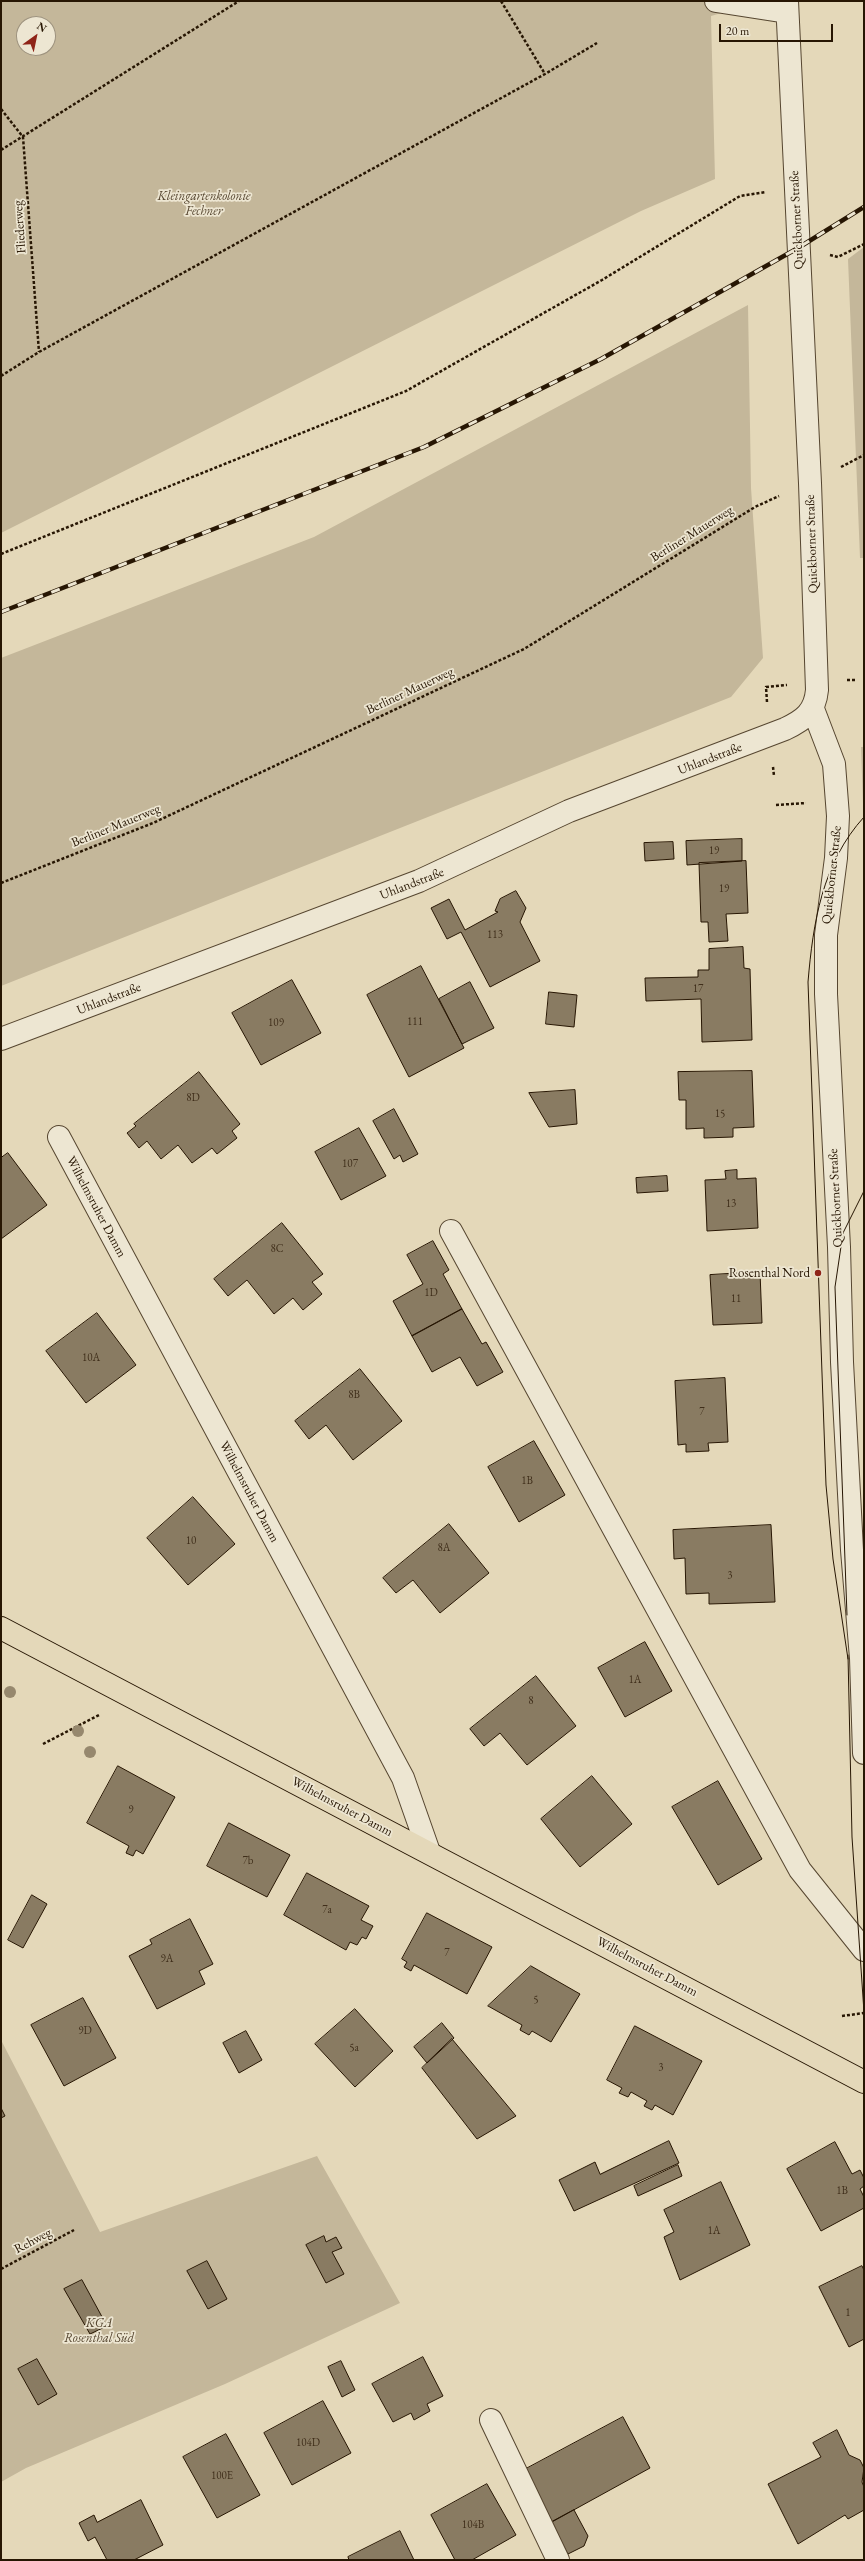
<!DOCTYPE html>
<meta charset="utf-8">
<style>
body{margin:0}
#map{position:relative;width:865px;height:2561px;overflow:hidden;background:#e4d8b9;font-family:"EB Garamond",serif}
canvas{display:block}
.frame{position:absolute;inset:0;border:2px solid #271603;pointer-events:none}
.north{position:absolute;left:16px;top:16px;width:40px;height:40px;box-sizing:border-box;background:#ede6d2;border:1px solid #9e937f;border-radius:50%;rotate:33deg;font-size:11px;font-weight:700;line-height:16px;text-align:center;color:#271603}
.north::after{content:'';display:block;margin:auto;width:14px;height:18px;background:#8f2418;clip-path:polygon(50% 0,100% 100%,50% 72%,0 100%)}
.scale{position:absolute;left:719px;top:24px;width:114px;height:18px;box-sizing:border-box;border:2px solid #271603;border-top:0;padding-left:5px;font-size:12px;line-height:14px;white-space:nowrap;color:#271603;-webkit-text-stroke:3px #ede6d2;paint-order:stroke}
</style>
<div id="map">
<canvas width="865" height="2561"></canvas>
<div class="frame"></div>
<div class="north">N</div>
<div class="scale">20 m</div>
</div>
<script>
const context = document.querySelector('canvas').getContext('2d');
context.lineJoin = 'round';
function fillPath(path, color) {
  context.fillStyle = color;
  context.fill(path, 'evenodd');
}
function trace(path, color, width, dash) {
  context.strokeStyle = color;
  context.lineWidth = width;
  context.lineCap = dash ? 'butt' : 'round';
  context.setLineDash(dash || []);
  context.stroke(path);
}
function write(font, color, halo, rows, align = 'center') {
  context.font = font + ' "EB Garamond",serif';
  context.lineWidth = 3.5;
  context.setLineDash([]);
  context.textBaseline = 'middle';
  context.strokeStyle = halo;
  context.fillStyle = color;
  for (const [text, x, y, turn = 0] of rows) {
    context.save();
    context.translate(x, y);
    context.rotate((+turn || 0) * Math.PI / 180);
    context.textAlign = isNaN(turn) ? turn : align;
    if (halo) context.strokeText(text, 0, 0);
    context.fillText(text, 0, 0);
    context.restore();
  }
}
fillPath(new Path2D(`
 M1,1H735V9L711,16L715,179L641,211L1,533ZM24,24H48V48H24Z
 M864,247V558H860L848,259Z
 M748,305L751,488L763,658L731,697L1,986V658L314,537Z
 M861,747H864V832Z
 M1,2040L100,2232L317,2156L400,2303L225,2384L26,2468L1,2482Z`), '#c4b79a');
const building = new Path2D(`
 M742,839V861L687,865L686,841Z
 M673,842L674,859L645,861L644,843Z
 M746,861L748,913L726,914L728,941L709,942L708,922H701L699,863Z
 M516,891L526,908L520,922L540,961L490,987L461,932L447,939L431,908L449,899L465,930L498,912L495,911L500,899Z
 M743,947L744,968L750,969L752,1040L702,1042L701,999L646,1001L645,978L698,977V970H709V949Z
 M421,966L464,1048L409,1077L367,995Z
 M292,980L321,1033L261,1065L232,1013Z
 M470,982L494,1028L462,1044L439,999Z
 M549,992L577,995L574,1027L546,1024Z
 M752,1071L754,1127L733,1128V1137L704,1138V1128L686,1129V1100H679L678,1072Z
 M199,1072L240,1124L232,1131L237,1138L217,1154L212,1148L192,1163L178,1145L161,1159L147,1141L139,1148L127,1133L136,1126L134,1124Z
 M575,1090L577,1124L549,1127L529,1093Z
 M394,1109L418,1154L403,1162L400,1155L394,1159L373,1121Z
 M359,1128L386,1176L341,1200L315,1152Z
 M8,1153L47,1205L1,1239V1158Z
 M737,1170V1179L756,1178L758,1228L707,1231L705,1180L726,1179L725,1171Z
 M667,1176L668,1191L637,1193L636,1178Z
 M282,1223L323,1274L312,1282L322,1294L303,1310L293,1298L274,1314L247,1280L228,1296L214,1279Z
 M433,1241L449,1270L443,1274L462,1309L412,1336L393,1301L423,1284L407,1255Z
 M760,1272L762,1323L713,1325L710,1275Z
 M462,1309L482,1344L486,1342L503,1372L477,1386L460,1357L432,1372L412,1336Z
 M97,1313L136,1365L86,1403L46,1351Z
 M360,1369L402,1421L353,1460L326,1425L309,1439L295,1421Z
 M725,1378L728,1442L708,1443L709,1451L686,1452V1444L678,1445L675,1381Z
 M534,1441L565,1495L519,1522L488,1467Z
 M193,1497L235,1544L188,1585L147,1538Z
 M449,1524L489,1573L440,1613L413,1580L396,1593L383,1578Z
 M771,1525L775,1602L709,1604V1593L686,1594L685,1558L674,1559L673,1530Z
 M645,1642L672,1691L625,1717L598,1668Z
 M536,1676L576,1726L527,1765L500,1733L484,1746L470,1729Z
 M118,1766L175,1797L143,1854L136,1850L133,1856L126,1853L129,1846L87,1823Z
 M592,1776L632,1824L580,1867L541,1819Z
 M718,1781L762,1859L718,1885L672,1807Z
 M229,1823L290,1855L267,1897L207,1866Z
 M307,1873L369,1906L361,1920L373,1926L366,1939L362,1937L357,1945L350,1942L346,1950L284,1915Z
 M32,1895L47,1904L23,1948L8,1940Z
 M427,1913L492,1947L467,1994L414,1965L411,1971L404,1967L407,1962L402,1959Z
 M190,1919L213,1964L199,1971L205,1984L157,2009L129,1956L152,1944L150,1940Z
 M531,1966L580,1994L551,2042L532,2031L529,2035L520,2030L522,2025L488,2006Z
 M83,1998L116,2058L64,2086L31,2025Z
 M355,2009L393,2051L355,2087L315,2044Z
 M442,2023L454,2038L427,2063L414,2047Z
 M635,2026L702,2061L673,2115L655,2105L652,2110L644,2106L647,2101L631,2092L628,2097L619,2093L622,2088L607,2080Z
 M246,2031L262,2060L239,2073L223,2043Z
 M452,2039L516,2116L477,2139L422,2068Z
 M1,2108L5,2116L1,2118Z
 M669,2141L679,2163L574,2211L559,2180L595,2162L600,2174Z
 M835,2142L852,2174L860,2170L864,2178V2186L860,2189L864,2197V2208L821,2231L787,2169Z
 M678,2165L682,2176L638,2196L634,2186Z
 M721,2182L750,2245L680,2280L664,2237L674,2232L664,2210Z
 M324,2236L326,2242L336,2237L342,2248L332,2252L344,2274L326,2283L306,2245Z
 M207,2261L227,2299L208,2309L187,2271Z
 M862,2266L864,2270V2339L849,2347L819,2287Z
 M82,2280L107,2326L90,2334L64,2289Z
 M423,2357L443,2396L427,2404L430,2411L414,2420L411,2413L393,2422L372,2384Z
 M37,2359L57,2394L38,2405L18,2369Z
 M341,2361L355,2390L342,2397L328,2367Z
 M323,2401L351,2453L292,2485L264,2433Z
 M623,2417L650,2468L550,2523L524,2470Z
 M837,2430L849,2455L860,2460L864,2468L862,2482L864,2487V2510L848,2519L845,2515L798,2544L768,2484L821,2457L813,2443Z
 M226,2434L260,2495L217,2518L183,2457Z
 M487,2484L516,2535L472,2560H455L431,2515Z
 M141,2500L163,2545L134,2560H107L95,2537L88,2541L79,2523L94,2515L97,2522Z
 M574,2510L588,2536L584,2546L568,2554L550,2523Z
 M400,2531L414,2560H349L348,2557Z`);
fillPath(building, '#897b62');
trace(building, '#271603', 1);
const minor = new Path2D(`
 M716,1L787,12
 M813,709L834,764L838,816L836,858L826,935V994L839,1247L842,1362L852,1550L861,1658L864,1753
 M1,1039L419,881L569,811L785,729C804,720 815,712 817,690L810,483L787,1
 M59,1137L403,1778L429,1852
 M451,1231L800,1870L864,1950
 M491,2420L558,2560`);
const major = new Path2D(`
 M1,1628L864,2082`);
trace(minor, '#564630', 24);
trace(major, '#271603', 24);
trace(new Path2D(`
 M501,1L545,74
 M1,109L23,137L39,352
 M1,150L239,1
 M830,255L838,257L864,244
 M1,376L39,352L545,74L597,43
 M841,467L864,455
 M1,554L406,391L602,280L740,196L766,192
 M847,680H855
 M767,702L766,687L787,685
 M773,767L774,776
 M776,805L806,803
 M1,883L153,823L524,649L755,507L779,496
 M43,1744L99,1715
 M842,2016L864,2013
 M1,2269L74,2230`), '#271603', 2.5, [3, 2]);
trace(minor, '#ede6d2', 22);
trace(major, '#e4d8b9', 22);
trace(new Path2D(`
 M847,1615L835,1287L843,1233L864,1191
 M848,1655L852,1837L864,2012
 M848,1659L833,1559L826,1485L808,982C813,923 822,863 864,817`), '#271603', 1);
const rail = new Path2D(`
 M1,612L424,447L601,359L798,248L864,207`);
trace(rail, '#271603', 4.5);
trace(rail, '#ede6d2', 3, [9]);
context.fillStyle = '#96886e';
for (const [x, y] of [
 [10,1692],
 [78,1731],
 [90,1752]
]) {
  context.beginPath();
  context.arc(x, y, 6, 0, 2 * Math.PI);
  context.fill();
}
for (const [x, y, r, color] of [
 [818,1273,4,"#8f2418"]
]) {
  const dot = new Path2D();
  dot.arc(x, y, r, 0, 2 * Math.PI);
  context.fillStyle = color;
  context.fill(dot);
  trace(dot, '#ede6d2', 1.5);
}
write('11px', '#402f1b', null, [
 ["19",714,851],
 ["19",724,889],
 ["113",495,935],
 ["17",698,989],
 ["111",415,1022],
 ["109",276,1023],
 ["8D",193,1098],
 ["15",720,1114],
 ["107",350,1164],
 ["13",731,1204],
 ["8C",277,1249],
 ["1D",431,1293],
 ["11",736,1299],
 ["10A",91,1358],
 ["8B",354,1395],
 ["7",702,1412],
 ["1B",527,1481],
 ["10",191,1541],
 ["8A",444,1548],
 ["3",730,1576],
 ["1A",635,1680],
 ["8",531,1701],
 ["9",131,1810],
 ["7b",248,1861],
 ["7a",327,1910],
 ["7",447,1953],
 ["9A",167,1959],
 ["5",536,2000],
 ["9D",85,2031],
 ["5a",354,2048],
 ["3",661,2068],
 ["1B",842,2191],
 ["1A",714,2231],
 ["1",848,2313],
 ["104D",308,2443],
 ["100E",222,2476],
 ["104B",473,2525]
]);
write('italic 13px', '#564630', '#ede6d2', [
 ["Kleingartenkolonie",204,196],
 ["Fechner",204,211],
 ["KGA",99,2323],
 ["Rosenthal Süd",99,2338]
]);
write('13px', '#271603', '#ede6d2', [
 ["Quickborner Straße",797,220,-93],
 ["Fliederweg",20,227,-94],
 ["Berliner Mauerweg",692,534,-32],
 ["Quickborner Straße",812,544,-92],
 ["Berliner Mauerweg",410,691,-25],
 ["Uhlandstraße",710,759,-21],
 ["Berliner Mauerweg",116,826,-22],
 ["Quickborner Straße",832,875,-84],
 ["Uhlandstraße",412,884,-21],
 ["Uhlandstraße",109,999,-21],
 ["Quickborner Straße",836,1198,-93],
 ["Wilhelmsruher Damm",96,1207,62],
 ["Wilhelmsruher Damm",249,1492,62],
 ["Wilhelmsruher Damm",342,1807,28],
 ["Wilhelmsruher Damm",647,1967,28],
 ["Rehweg",33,2241,-28]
]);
write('13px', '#271603', '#ede6d2', [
 ["Rosenthal Nord",810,1273]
], 'right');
</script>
